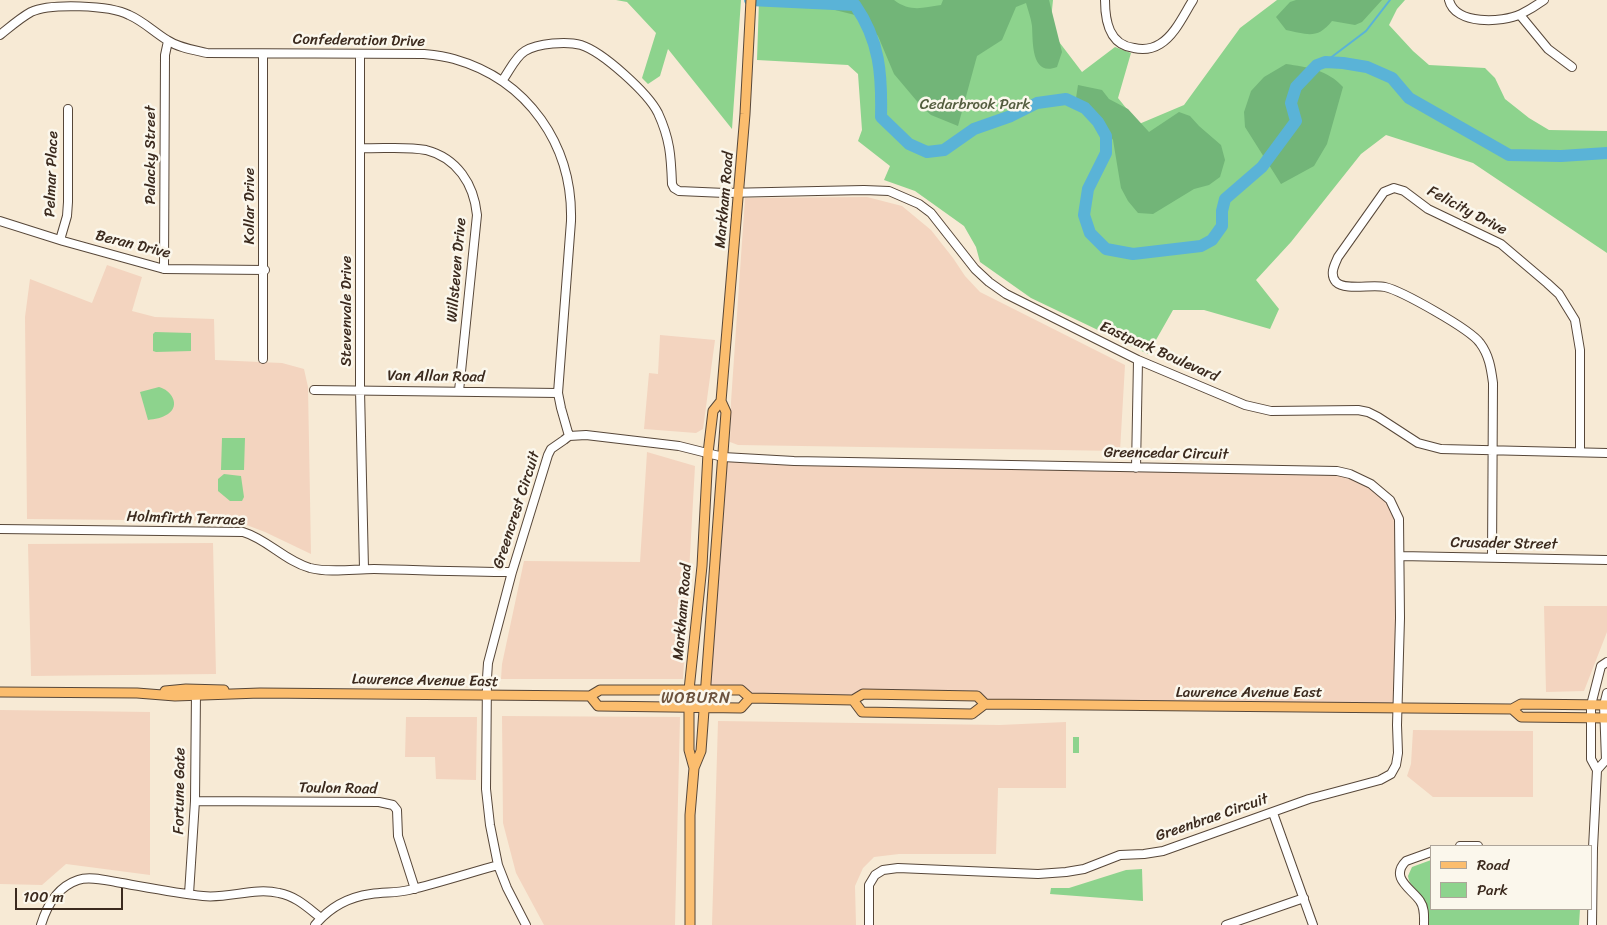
<!DOCTYPE html>
<style>
body{margin:0}
#map{position:relative;width:1607px;height:925px;overflow:hidden;background:#f7ead5;font-family:Sriracha,sans-serif}
canvas{display:block}
.legend{position:absolute;left:1430px;top:845px;width:162px;height:65px;box-sizing:border-box;background:#fbf7ec;border:1px solid #aea59a;margin:0;padding:6px 9px;list-style:none;font-size:15px;color:#3b2a1e}
.legend li{display:flex;align-items:center;gap:10px;height:25px}
.legend b{width:25px;border:1px solid #aea59a}
.scale{position:absolute;left:15px;top:888px;width:108px;height:22px;box-sizing:border-box;border:2px solid #3b2a1e;border-top:0;padding-left:6px;font-size:15px;line-height:18px;white-space:nowrap;color:#3b2a1e;-webkit-text-stroke:4px #fbf7ec;paint-order:stroke}
</style>
<div id="map">
<canvas width="1607" height="925"></canvas>
<ul class="legend">
<li><b style="height:6px;background:#fbbd6e"></b>Road</li>
<li><b style="height:14px;background:#8dd38d"></b>Park</li>
</ul>
<div class="scale">100 m</div>
</div>
<script>
const context = document.querySelector('canvas').getContext('2d');
context.lineJoin = 'round';
function fillPath(path, color) {
  context.fillStyle = color;
  context.fill(path, 'evenodd');
}
function trace(path, color, width, dash) {
  context.strokeStyle = color;
  context.lineWidth = width;
  context.lineCap = dash ? 'butt' : 'round';
  context.setLineDash(dash || []);
  context.stroke(path);
}
function write(font, color, halo, rows, align = 'center') {
  context.font = font + ' Sriracha,sans-serif';
  context.lineWidth = 5;
  context.setLineDash([]);
  context.textBaseline = 'middle';
  context.strokeStyle = halo;
  context.fillStyle = color;
  for (const [text, x, y, turn = 0] of rows) {
    context.save();
    context.translate(x, y);
    context.rotate((+turn || 0) * Math.PI / 180);
    context.textAlign = isNaN(turn) ? turn : align;
    if (halo) context.strokeText(text, 0, 0);
    context.fillText(text, 0, 0);
    context.restore();
  }
}
fillPath(new Path2D(`
 M867,197L902,206L931,230L953,258L965,276L980,292L1125,365L1120,451L738,445L730,442L731,402L745,198Z
 M107,265L142,277L132,311L155,317L214,319L215,360L282,363L304,369L308,387L311,554L265,532L236,521L27,519L25,317L30,279L92,303Z
 M660,335L715,340L703,429L696,433L644,429L649,373L658,374Z
 M647,452L695,466L683,679H501L502,664L524,561L640,562Z
 M723,457L1350,474L1390,500L1399,519V708L985,704L977,696L863,694L853,700L750,698L741,690H705Z
 M213,543L216,674L31,676L28,544Z
 M1544,606H1607V632L1584,691L1546,692Z
 M0,710L150,712V875L66,864L42,885L0,884Z
 M502,716L680,717L675,925H544L516,873L503,823Z
 M406,717H477L476,780L436,779L435,757H405Z
 M718,721L1000,725L1066,722V788H998L996,854H899L874,857L863,868L855,886L856,925H712Z
 M1413,730L1533,731V797H1433L1407,776L1411,764Z`), '#f3d4bf');
fillPath(new Path2D(`
 M616,0H741L732,129L668,49L660,76L648,84L642,78L656,33L627,2Z
 M759,0H1053L1050,30L1082,72L1115,47L1131,53L1118,98L1139,124L1184,105L1240,28L1277,0H1405L1397,9L1389,25L1413,51L1429,65L1485,68L1495,78L1505,99L1529,118L1549,130L1607,131V253L1473,163L1386,135L1361,154L1291,242L1256,280L1279,309L1270,329L1204,310H1173L1148,354L1031,298L980,262L976,247L964,226L915,191L884,180L890,166L858,141L862,130L858,74L848,65L757,60Z
 M155,332L191,333V351L156,352L153,351V334Z
 M159,387C171,390 181,405 168,414C162,418 155,419 148,420L140,392Z
 M222,438H245L244,470H221Z
 M224,474L241,476L244,497L242,501H230L218,491V479Z
 M1073,737H1079V753H1073Z
 M1431,860V909H1580L1579,925H1429C1429,913 1426,903 1419,893C1414,887 1409,884 1408,876L1412,867Z
 M1142,869L1143,901L1050,894L1051,888H1069L1126,870Z`), '#8dd38d');
fillPath(new Path2D(`
 M795,0H894C910,12 922,8 941,5L943,0H1049L1062,52L1057,67C1031,77 1033,42 1032,26C1031,18 1028,10 1026,3L1016,7L1002,40L977,56L958,126L931,115L921,106L894,74L878,36L859,16Z
 M1296,0H1382L1362,22L1355,25L1332,21C1317,40 1307,34 1286,30L1276,17L1290,2Z
 M1286,64C1307,67 1328,70 1343,87L1327,144L1314,166L1281,184L1245,127L1244,112L1251,91L1264,77Z
 M1078,85L1102,90L1109,99L1128,109L1149,132L1179,112L1190,116L1199,126L1221,145L1225,160L1220,177L1209,185L1194,189L1153,214L1138,213L1128,201L1121,188L1113,140L1107,130L1079,106L1076,98Z`), '#72b578');
trace(new Path2D(`
 M1325,62L1366,31L1390,0`), '#5ab3d7', 2);
trace(new Path2D(`
 M750,0L855,5C880,41 882,75 881,117L909,144L927,152L944,150L974,129L1011,116L1037,103L1066,99L1085,108L1098,122L1106,136V153L1088,189L1084,215L1090,233L1106,249L1133,254L1201,246L1212,240L1222,226V211L1225,199L1262,167L1296,121L1291,103L1296,87L1317,65L1325,62L1343,63L1367,67L1392,78L1409,98L1509,155L1561,156L1607,153`), '#5ab3d7', 12);
const minor = new Path2D(`
 M1105,0C1105,21 1109,45 1134,48C1143,50 1152,49 1160,44C1175,35 1184,14 1193,0
 M1449,0C1455,25 1502,23 1521,14C1529,10 1537,5 1544,0
 M1520,15L1548,49L1572,67
 M0,35C10,27 20,18 31,12C50,3 110,5 129,15C143,21 154,32 167,40C179,48 194,50 207,53L424,54C434,55 444,56 454,59C528,80 573,145 571,221L558,393L561,408L569,436
 M263,54V359
 M360,54V390L364,569
 M502,81C509,72 515,57 525,51C538,43 567,41 581,45C603,52 648,93 658,113C670,139 671,156 672,184L674,188L679,191L725,193L864,190L889,191L919,204L931,213L975,269L989,282L1006,294L1138,360L1245,405L1271,411L1358,410L1368,412L1378,417L1418,443L1441,449L1607,453
 M361,148C381,149 405,146 426,150C457,158 474,184 477,215L459,391
 M0,221L63,241L164,269L265,270
 M60,240L67,216L68,202V109
 M164,269L165,55L168,41
 M314,390L558,393
 M1136,468L1138,360
 M0,529L243,532C267,539 285,561 310,568C330,573 354,569 374,569C420,570 466,572 512,572
 M1400,556L1607,560
 M1492,557L1493,383C1491,368 1489,355 1480,343C1470,329 1402,291 1385,287C1372,284 1345,291 1336,282C1329,274 1335,264 1338,257L1384,192L1394,188L1404,191L1428,209L1501,244L1547,283L1559,294L1575,320L1580,350V451
 M1597,770L1606,760L1604,705L1607,693
 M195,801L379,802L393,805L397,810L398,836L415,889
 M1273,813L1313,925
 M1460,846H1478
 M189,894L195,801L196,691
 M41,925C47,905 57,887 78,880C89,876 105,880 116,882C145,887 174,893 203,896C228,899 254,887 279,893C296,896 308,908 321,918
 M315,925C329,908 349,897 371,894C384,892 397,893 409,890C439,883 469,873 498,865
 M526,925L507,888L498,865L490,825L486,789L487,678L488,663L512,572L548,455L551,449L564,440L569,436L586,435L679,446L723,457L794,461L1337,471L1350,474L1371,484L1390,500L1399,519L1400,618L1397,725L1398,753L1396,765L1391,774L1380,780L1309,799L1163,851L1144,854L1120,855L1084,869L1066,872L1038,874L898,868L883,870L875,875L869,885V925
 M1226,925L1304,898
 M1424,925C1424,917 1425,908 1420,901C1412,889 1389,878 1406,861L1431,852
 M1592,925L1593,848L1597,770L1591,759V705L1601,666L1607,662`);
const major = new Path2D(`
 M165,691L186,689L224,690
 M0,692L137,693L175,696L260,693L590,696L600,690H741L750,698L853,700L863,694L977,696L985,704
 M590,696L598,706L741,708L750,698
 M853,700L862,712L972,714L985,704L1512,709L1521,704L1607,705
 M1512,709L1521,717L1607,718
 M694,768L689,750V690L702,566L708,453L713,411L721,401
 M690,925V815L694,768L701,751L726,412L721,401L745,114L751,0`);
trace(minor, '#574739', 10);
trace(major, '#574739', 11);
trace(minor, '#fff', 8);
trace(major, '#fbbd6e', 9);
write('15px', '#3b2a1e', '#fbf7ec', [
 ["Confederation Drive",359,41,1],
 ["Palacky Street",151,155,-90],
 ["Pelmar Place",52,174,-88],
 ["Markham Road",725,200,-85],
 ["Kollar Drive",250,206,-90],
 ["Felicity Drive",1467,211,28],
 ["Beran Drive",133,245,14],
 ["Willsteven Drive",457,270,-85],
 ["Stevenvale Drive",347,311,-90],
 ["Eastpark Boulevard",1159,352,24],
 ["Van Allan Road",436,377,1],
 ["Greencedar Circuit",1166,454,1],
 ["Greencrest Circuit",517,510,-72],
 ["Holmfirth Terrace",186,519,2],
 ["Crusader Street",1504,544,1],
 ["Markham Road",683,612,-85],
 ["Lawrence Avenue East",425,681,1],
 ["Lawrence Avenue East",1249,693],
 ["Toulon Road",338,789,1],
 ["Fortune Gate",180,791,-89],
 ["Greenbrae Circuit",1212,818,-19]
]);
write('15px', '#545d3f', '#fbf7ec', [
 ["Cedarbrook Park",975,105]
]);
context.letterSpacing = '1px';
write('16px', '#6d533e', '#fbf7ec', [
 ["WOBURN",696,699]
]);
context.letterSpacing = '0px';
</script>
